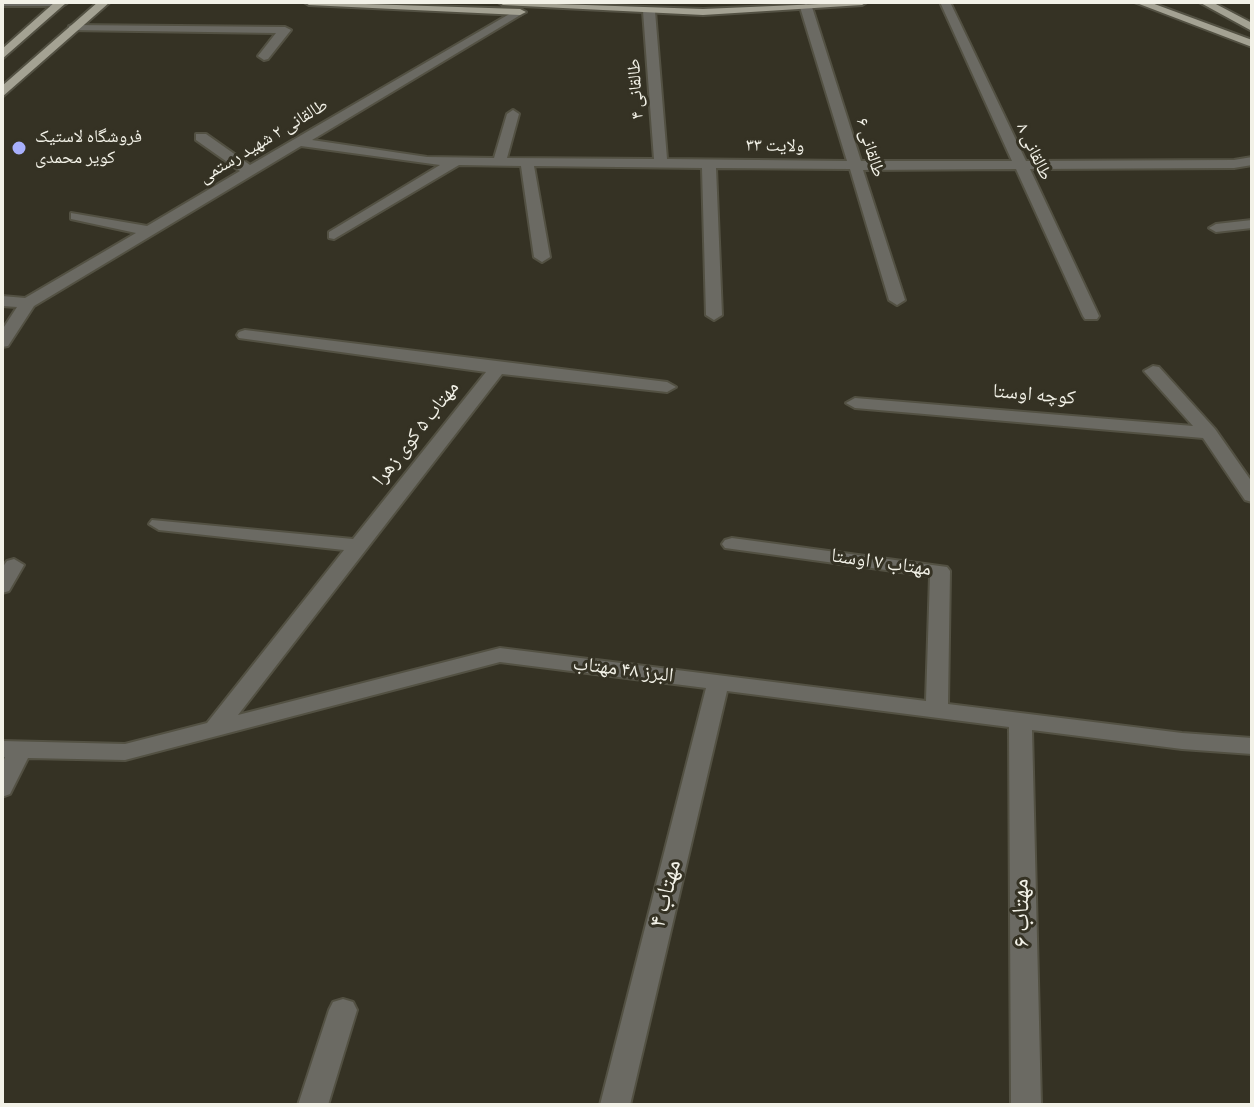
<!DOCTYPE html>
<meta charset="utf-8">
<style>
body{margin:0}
#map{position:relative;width:1254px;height:1107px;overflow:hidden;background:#353224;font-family:"Source Sans 3",sans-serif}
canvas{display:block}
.frame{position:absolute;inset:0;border:4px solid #f2f1e7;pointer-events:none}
</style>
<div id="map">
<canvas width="1254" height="1107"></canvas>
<div class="frame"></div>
</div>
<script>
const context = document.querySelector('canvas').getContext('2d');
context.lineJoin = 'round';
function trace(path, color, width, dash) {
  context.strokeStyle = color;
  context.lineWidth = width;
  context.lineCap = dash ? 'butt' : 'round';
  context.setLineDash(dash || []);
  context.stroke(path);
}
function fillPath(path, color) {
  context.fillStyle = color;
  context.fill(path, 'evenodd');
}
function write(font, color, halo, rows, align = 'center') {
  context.font = font + ' "Source Sans 3","Noto Naskh Arabic",sans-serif';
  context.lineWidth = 6;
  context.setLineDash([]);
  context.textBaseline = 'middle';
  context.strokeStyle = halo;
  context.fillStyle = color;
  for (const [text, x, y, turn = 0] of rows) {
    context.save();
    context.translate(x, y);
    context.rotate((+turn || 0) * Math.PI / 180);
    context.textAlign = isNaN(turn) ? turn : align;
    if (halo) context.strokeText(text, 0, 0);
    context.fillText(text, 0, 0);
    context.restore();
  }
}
const street = new Path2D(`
 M2,2H67V3L62,6H2Z
 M940,2H950L1026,161L1234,160L1252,157V165L1234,168L1030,169L1099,316L1097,319H1085L1083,316L1016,169L863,170L905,300L897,305L889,300L850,169L716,168L722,315L714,320L706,315L702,168L534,166L550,257L542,262L534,257L521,166L459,165L334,239L329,238V232L440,165L301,146L34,306L8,346L2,347V330L17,307L2,306V296L25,298L136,233L71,219V213L147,226L240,171L196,140V134H206L250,165L518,9L522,10V14L312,140L427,157L494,158L507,114L513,110L519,114L507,158L654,159L643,11L649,8L655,11L667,159L847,161L800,7L806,4L812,7L861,161H1012Z
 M73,25L285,27L291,30L268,59L264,60L258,56L276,33L69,30V26Z
 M1252,220V228L1216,232L1209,228L1216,224Z
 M245,330L667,382L676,387L667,392L502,374L238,715L500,648L926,701L930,576L725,548L722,544L725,540L732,538L947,567L950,571L948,704L1182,733L1252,738V754L1182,749L1032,730L1041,1105H1011L1009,727L727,691L630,1105H600L706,688L500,662L125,760L28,758L10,794L2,797V764L5,757H2V741L125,744L207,723L344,550L159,530L149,524L152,520L353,539L486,372L239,338L237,335L239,332Z
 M1153,366L1159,367L1215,429L1252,482V502L1245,500L1203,438L855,408L846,403L855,398L1193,426L1144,371Z
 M14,559L24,565L9,591L2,593V568L7,561Z
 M343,999L353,1002L357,1010L328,1105H298L329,1010L333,1002Z`);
const primary = new Path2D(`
 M55,2H67L2,59V49Z
 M98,2H110L2,97V86Z
 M304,2L520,9L526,12L520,15L309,5Z
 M498,2L703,9L867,2L862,5L703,15L503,5Z
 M1134,2H1149L1252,40V47Z
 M1199,2H1212L1252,23V31Z`);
trace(street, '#535143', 4);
trace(primary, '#535143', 4);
fillPath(street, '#6b6a63');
fillPath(primary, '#a4a293');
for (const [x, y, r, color] of [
 [19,148,8,"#a8b0fc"]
]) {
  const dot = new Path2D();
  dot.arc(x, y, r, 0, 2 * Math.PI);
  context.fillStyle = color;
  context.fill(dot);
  trace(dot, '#353224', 3);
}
write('18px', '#f2f1e7', '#353224', [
 ["طالقانی ۴",637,89,-94],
 ["طالقانی ۲ شهید رستمی",264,142,-31],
 ["ولایت ٣۳",775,147,1],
 ["طالقانی ۶",869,148,73],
 ["طالقانی ۸",1033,152,65]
]);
write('18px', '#f2f1e7', '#353224', [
 ["فروشگاه لاستیک",35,138],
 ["کویر محمدی",35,159]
], 'left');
write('20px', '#f2f1e7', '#353224', [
 ["کوچه اوستا",1034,396,5],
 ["مهتاب ۵ کوی زهرا",417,434,-52],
 ["مهتاب ۷ اوستا",881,564,8],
 ["البرز ۴۸ مهتاب",623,671,7]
]);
write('24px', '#f2f1e7', '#353224', [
 ["مهتاب ۴",667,894,-76],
 ["مهتاب ۶",1023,913,-91]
]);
</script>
